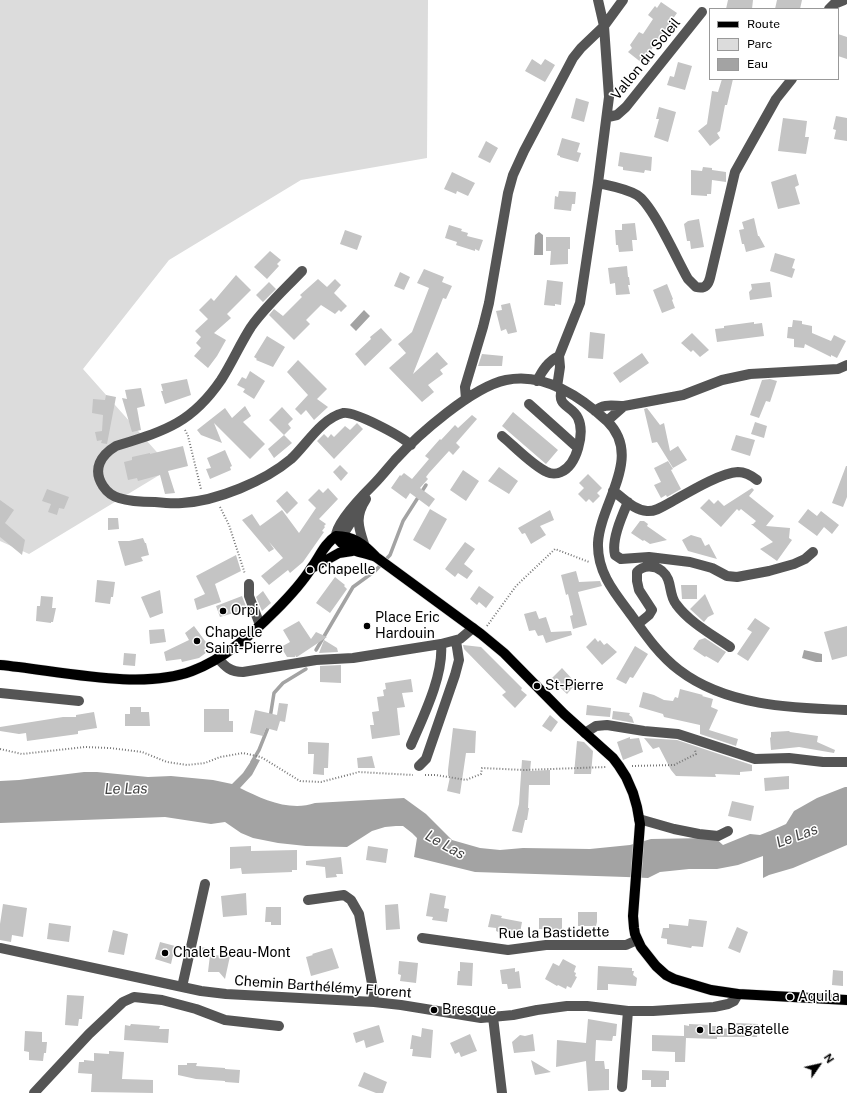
<!DOCTYPE html>
<meta charset="utf-8">
<style>
body{margin:0}
#map{position:relative;width:847px;height:1093px;overflow:hidden;background:#fff;font-family:"Public Sans",sans-serif}
canvas{display:block}
.legend{position:absolute;left:709px;top:8px;width:130px;height:72px;box-sizing:border-box;background:#fff;border:1px solid #999;margin:0;padding:5px 7px;list-style:none;font-size:12px;color:#000}
.legend li{display:flex;align-items:center;gap:8px;height:20px}
.legend b{width:20px;border:1px solid #999}
.north{position:absolute;left:799px;top:1045px;width:40px;height:40px;-webkit-text-stroke:3px #fff;paint-order:stroke;rotate:56deg;font-size:11px;font-weight:700;line-height:16px;text-align:center;color:#000}
.north::after{content:'';display:block;margin:auto;width:14px;height:18px;background:#000;clip-path:polygon(50% 0,100% 100%,50% 72%,0 100%)}
</style>
<div id="map">
<canvas width="847" height="1093"></canvas>
<ul class="legend">
<li><b style="height:5px;background:#000"></b>Route</li>
<li><b style="height:11px;background:#dcdcdc"></b>Parc</li>
<li><b style="height:11px;background:#a3a3a3"></b>Eau</li>
</ul>
<div class="north">N</div>
</div>
<script>
const context = document.querySelector('canvas').getContext('2d');
context.lineJoin = 'round';
function fillPath(path, color) {
  context.fillStyle = color;
  context.fill(path, 'evenodd');
}
function trace(path, color, width, dash) {
  context.strokeStyle = color;
  context.lineWidth = width;
  context.lineCap = dash ? 'butt' : 'round';
  context.setLineDash(dash || []);
  context.stroke(path);
}
function write(font, color, halo, rows, align = 'center') {
  context.font = font + ' "Public Sans",sans-serif';
  context.lineWidth = 3;
  context.setLineDash([]);
  context.textBaseline = 'middle';
  context.strokeStyle = halo;
  context.fillStyle = color;
  for (const [text, x, y, turn = 0] of rows) {
    context.save();
    context.translate(x, y);
    context.rotate((+turn || 0) * Math.PI / 180);
    context.textAlign = isNaN(turn) ? turn : align;
    if (halo) context.strokeText(text, 0, 0);
    context.fillText(text, 0, 0);
    context.restore();
  }
}
fillPath(new Path2D(`
 M0,0H428L427,158L301,180L169,260L83,369L171,468L29,554L0,541Z`), '#dcdcdc');
fillPath(new Path2D(`
 M539,232L543,235V255H534L535,235Z
 M364,310L370,316L356,331L350,325Z
 M804,650L822,654V662H816L802,658Z
 M253,758L260,760L252,775L240,788C262,799 290,812 315,803L404,798L426,814L452,840L480,848L500,850L523,848L590,849L630,845L651,839L707,838L713,836L723,845L750,834L760,835L775,829L786,824L794,811L817,798L845,787H847V845L793,868L769,875L763,878V856L738,865L717,869H689L660,872L648,878L626,877L475,872L414,857L417,838L412,833L403,826H396L385,827L372,831L347,847L306,846L278,843L253,838L241,833L225,822L211,824L165,817L0,823V781L19,780L84,772H97L148,777L171,776L213,780L232,784L243,773Z`), '#a3a3a3');
trace(new Path2D(`
 M316,650L353,587L375,571L390,555L403,521L426,485
 M270,718L274,693L283,683L306,669
 M252,762L259,750L269,725`), '#a3a3a3', 3.5);
fillPath(new Path2D(`
 M728,0H753L752,9H726Z
 M777,0H802L800,9H775Z
 M661,2L677,13L642,63L628,52L632,48L630,45L639,32L643,34L653,19L648,15L655,6L657,8Z
 M838,34L847,37V59L838,56Z
 M532,59L541,65L545,59L555,65L545,82L525,71Z
 M678,62L692,66L685,90L667,85L670,76L674,77Z
 M722,79H733L727,105H725L720,131L717,133L720,138L710,146L698,131L707,124L712,91L718,92Z
 M576,98L589,102L584,122L571,118Z
 M659,107L676,112L668,142L654,137L659,119H656Z
 M836,116L847,118V141L834,139L836,130L833,129Z
 M783,118L807,121L805,137H809L806,154L778,151Z
 M562,138L580,143L577,152L581,153L578,162L560,157V156L557,155Z
 M486,141L498,148L490,163L478,157Z
 M620,152L652,157L651,171L645,170L644,173L623,170V167L618,166Z
 M703,167L712,168V170L726,172V182L712,180L711,194H707V196L691,195V170L702,171Z
 M452,172L475,183L468,196L457,191L456,194L444,189Z
 M796,174L799,185L795,187L800,204L778,209L771,182Z
 M559,191L576,192L575,204H572L571,211L554,209L555,196L558,197Z
 M754,218L758,236H759L765,247L746,252L744,244H742L739,230L744,229L742,222Z
 M699,219L704,247L691,249L690,241H687L684,224L688,221Z
 M635,223L637,240H632L633,251L619,252L618,245H616L615,230H622V224Z
 M449,225L462,229L461,231L468,233L467,236L483,240L479,251L475,249V251L456,245L457,242L445,238Z
 M345,230L362,236L357,250L340,244Z
 M546,237H570V249H568V264L550,265L551,251H546Z
 M270,251L281,260L277,264L279,266L267,279L254,267Z
 M775,253L795,259L792,268L795,269L792,278L770,271Z
 M627,266L628,277H629L630,285H628L630,294L616,295L615,283L610,284L608,268Z
 M424,269L444,277L442,282L452,286L446,299L443,298L413,374L437,352L448,364L440,370L443,374L428,385L434,392L422,402L389,368L406,353L398,344L412,332L429,288L417,283Z
 M400,272L410,277L404,290L394,286Z
 M236,275L251,290L227,314L231,318L214,333L226,340L217,356L208,368L194,356L201,348L196,343L201,337L195,331L208,319L199,310L211,298L214,301Z
 M318,279L327,287L335,279L341,285L334,293L347,306L341,312L339,310L335,314L321,305L306,320L310,324L294,340L269,315L274,309L283,316L302,297L300,295Z
 M547,280L563,282L561,305L555,304V306L544,305Z
 M269,282L276,289L263,302L256,295Z
 M770,282L772,297L750,300L749,292L752,289L751,284Z
 M667,284L673,299L672,300L675,308L662,313L653,290Z
 M510,303L517,332L508,334L506,329L501,331L496,311L502,310L501,305Z
 M793,320L802,321V324L812,326V333L831,341L834,335L846,341L837,358L831,355V357L805,344L804,348L794,347V339L787,338L788,327H792Z
 M754,322V324L762,323L764,336L717,342L715,329L724,328V326Z
 M381,328L392,340L365,366L355,354L371,339L370,337Z
 M590,332L605,334L603,359L588,358Z
 M692,333L709,350L700,357L693,350L691,352L681,343Z
 M267,336L285,347L273,367L256,360L257,359L254,357Z
 M642,353L649,363L620,383L613,373Z
 M482,354L503,356L502,366H478Z
 M298,360L327,389L317,399L328,407L314,420L306,410L301,415L295,409L308,395L287,372Z
 M250,371L265,381L254,399L243,392L245,389L237,385L242,377L246,379Z
 M187,379L191,395L165,404L161,391H163L161,384Z
 M770,379L777,381L770,402L766,401L759,418L750,415L762,380Z
 M141,388L145,406L137,408L141,430L132,432L122,398L127,399L125,390Z
 M106,395L116,397L107,444L101,443L102,440L97,441L95,432L102,431L103,415L92,413L93,399L105,400Z
 M245,406L251,416L243,422L265,444L250,459L214,423L222,443L201,435L197,430L225,408L232,418Z
 M282,407L293,419L288,424L291,428L284,435L269,420Z
 M647,408L660,425L664,423L670,451L678,446L687,460L673,468L657,442L652,443L644,409Z
 M513,412L558,450L546,464L502,426Z
 M472,415L477,419L456,443L460,447L453,455L449,451L429,473L426,477L428,479L420,488L435,499L429,507L410,493L406,499L391,488L400,475L401,476L404,473L412,479L429,459L425,456L440,439L441,440L455,425L458,428Z
 M755,422L767,426L764,438L751,434Z
 M357,423L363,429L334,459L317,441L324,434L328,438L331,434L334,437L345,426L350,430Z
 M284,435L292,443L274,458L268,449Z
 M736,435L755,440L750,456L731,450Z
 M183,446L188,466L168,471L175,493L165,494L160,475L138,481L137,478L128,480L124,462L132,460V457L150,453V454Z
 M225,450L232,466L230,467L231,470L210,479L206,469L211,468L207,458Z
 M668,461L673,469L671,470L681,489L667,497L666,495L661,498L654,485L661,482L654,468Z
 M340,465L348,473L341,481L333,472Z
 M846,466H847V497L843,507L832,503Z
 M499,467L518,481L509,494L488,481Z
 M463,470L479,481L466,501L450,490Z
 M588,474L602,488L597,493L600,496L593,503L589,499L586,502L578,494L584,488L579,483Z
 M328,488L338,499L319,519L326,524L324,526L325,527L322,531L324,532L303,562L290,573L288,570L269,585L261,576L283,558L269,542L274,549L269,552L242,520L252,514L260,526L282,510L299,533L316,508L308,500L319,489L323,493Z
 M752,488L754,490L749,496L774,516L766,526L790,528L789,538L792,540L777,561L760,549L773,542L751,524H753L756,521L741,509L739,511L737,509L721,527L700,508L709,499L714,504L718,500L724,506Z
 M47,489L69,497L64,509L59,508L57,515L48,512L51,504L42,501Z
 M287,491L298,503L287,514L276,501Z
 M0,500L14,510L5,523L25,540L22,555L0,537Z
 M430,509L447,519L430,550L413,540Z
 M808,509L817,516L821,511L839,525L832,534L824,527L817,536L798,522Z
 M550,510L554,520L540,526L546,535L531,544L525,533L522,534L518,528Z
 M108,518H118L119,529L108,530Z
 M640,521H644L648,524L647,526L667,540L650,544L644,540L643,541L631,533Z
 M691,535L701,538L705,546L709,544L717,559L688,551L682,540Z
 M143,538L145,543H146L149,555L141,557L143,561L125,566L118,541H129Z
 M465,542L475,549L464,564L473,571L467,579L458,573L455,577L445,569Z
 M236,555L241,571L215,584L221,602L197,610L194,599L205,594L196,576Z
 M576,571L579,582L600,581L602,586L578,592L587,625L573,629L570,616L573,615L568,594L566,595L561,575Z
 M335,577L345,585L344,586L347,589L330,613L316,603Z
 M97,580L115,582L113,597H111L110,604L95,602Z
 M681,585H697V599H682Z
 M479,586L494,597L486,608L479,602L477,605L470,599Z
 M160,590L163,613L150,618L141,597Z
 M263,591L271,603L262,611L256,597Z
 M705,594L714,614L708,617L704,622L690,609Z
 M41,596L53,597L52,608H56L53,622H51V623L36,621L37,606H40Z
 M242,596L247,609L220,617L216,606Z
 M536,611L539,619L546,617L551,632L571,631L572,635L546,643L543,635L538,636L535,630L529,631L524,614Z
 M755,618L770,628L748,661L737,654L752,632L747,629Z
 M299,621L311,639L316,632L327,637L297,657H296V655L295,657H287L281,647L290,642L283,630Z
 M194,626L211,649L199,658L182,662L181,659L166,661L164,652L189,640L185,633Z
 M847,626V656L832,660L824,632Z
 M164,629L166,642L150,644L149,630Z
 M595,638L598,642L600,640L604,645L607,643L617,652L602,665L586,647Z
 M705,638L726,652L718,663L706,656L705,657L693,649L699,640Z
 M324,640L337,648L338,652L319,653Z
 M463,645L481,647L522,688L521,690L527,695L515,708L502,695L506,692L464,649Z
 M635,646L648,654L633,678L630,677L626,684L616,679Z
 M124,653L136,654L135,666L123,665Z
 M341,665V683L320,682V666Z
 M562,668L574,681L571,684L573,687L567,694L551,679Z
 M411,679L413,692L402,693L405,707L397,708L400,735L372,739L370,725H374L372,712L379,711L377,697L384,696L383,690L386,689L385,683Z
 M680,689L703,695L702,696L713,699L711,707L718,710L709,730L738,739L736,746L700,734V725L664,717L663,714L639,707L643,692L654,695L664,700L673,701L675,697L678,698Z
 M279,703L288,704L285,722L280,721L277,731L266,728L263,736L250,733L255,710L277,715Z
 M587,705L611,708L610,717L586,715Z
 M130,707H141V712H149L150,726H125V714H130Z
 M204,709H229V721H233V732H204Z
 M613,711L630,713L629,715L632,717L634,723L612,719Z
 M94,712L97,728L78,731V734L27,741L26,733L19,734L0,731V727L63,717H76V715Z
 M550,715L558,722L551,732L542,726Z
 M453,728L476,731L475,753H466L460,794L447,791L450,777L448,776V770Z
 M789,731L790,732L818,736L817,742L835,750L834,753L799,747L771,750L770,738L771,737V732Z
 M630,737V739L639,738L643,752L623,760L617,742Z
 M644,738L677,740L752,765V771L740,772V775L715,774L716,777L676,776L671,770L659,747L653,749Z
 M577,741L584,742L593,751L591,774H574Z
 M308,742L329,743L328,768H324V775L313,774L314,754H308Z
 M372,756L375,768H358L357,758Z
 M522,760L531,761L530,771L550,770V785H529L528,808H529L527,820H525L522,833L512,831L519,804Z
 M789,776V789L765,791L764,778Z
 M732,801L754,806L751,821L728,816Z
 M251,846V851L297,850V870H292V872L242,874L241,868L230,869V847Z
 M368,846L388,849L386,863L366,860Z
 M341,857L343,874H336L337,877L326,878L325,867L306,865V861Z
 M246,893L247,915L223,917L221,896Z
 M430,893L446,896L444,908L449,909L447,922L432,920L433,917L426,916Z
 M3,904L27,908L23,937L12,935L11,942L0,940V924Z
 M398,904L400,929L386,930L385,905Z
 M266,907H281V925H271V922H265Z
 M578,912H597V922L596,926H578Z
 M491,914L502,916L501,918L522,922L519,938L513,934L512,936L507,933L505,935L496,931V928L488,927Z
 M539,918H562V934H549L550,929H539Z
 M689,919L707,921L703,947L692,946L691,948L667,944V939L661,938L663,928H669V924L688,926Z
 M49,923L71,926L69,942L47,939Z
 M737,927L748,932L740,953L728,948Z
 M113,930L128,934L124,955L108,952Z
 M160,942L175,946L171,964L155,959Z
 M198,947L207,948L206,957L196,956Z
 M332,948L339,968L311,976L306,957L313,955L312,954Z
 M210,955L230,956L225,979L219,972H208Z
 M563,959L576,966L574,972L576,973L575,976L577,977L571,988L567,986L566,989L558,985L557,986L545,979L553,963L559,966Z
 M399,961L418,963L416,983L400,981L401,975L398,974Z
 M460,962L473,963L472,986L457,985L458,971H460Z
 M598,966L632,968V971H634L633,975L637,978L636,986L608,984V990H597Z
 M515,968V972L519,971L521,988L508,989L507,984H502L500,970Z
 M833,970L843,971V986L832,985Z
 M67,995L84,996L82,1019H79L78,1026L65,1025Z
 M588,1019L617,1024L616,1036H613L612,1041L596,1040L595,1061H604L605,1069H609V1090L588,1091L586,1061L556,1067L557,1040L586,1043Z
 M736,1023L758,1024L757,1037H717V1039L686,1038L685,1062H675V1052L652,1051V1035L684,1036V1025L689,1026V1024L712,1025V1026H717V1029L736,1028Z
 M131,1024L160,1026L159,1029H169L168,1043L124,1040L125,1025L130,1026Z
 M379,1025L384,1042L366,1048L364,1040L356,1043L353,1033Z
 M422,1028L433,1030L431,1058L412,1056L413,1049H410L412,1035L421,1037Z
 M25,1031L42,1032V1042H47L46,1053H44L43,1061L29,1060V1052L24,1051Z
 M470,1034L477,1051L461,1057L459,1052L455,1054L450,1043Z
 M533,1034L535,1051L514,1053L512,1042L520,1035L525,1036Z
 M109,1051L124,1052L122,1079L153,1080V1093L91,1092L92,1074L78,1073L79,1062H84V1060L94,1061V1053L109,1054Z
 M531,1060L551,1072L535,1075Z
 M187,1063H197L196,1066L225,1068V1069L240,1070L239,1083L225,1082V1081L196,1079L178,1075V1065H187Z
 M642,1070L669,1071V1080H666V1087H651V1080H642Z
 M364,1072L387,1082L383,1093H376L358,1086Z`), '#c4c4c4');
const major = new Path2D(`
 M336,536C346,552 360,551 376,557L481,634L504,653L564,714L613,758L619,766L626,777L633,793L637,807L640,824L633,916L634,928L635,934L641,947L656,966L666,975L674,979L711,990L738,994L847,1000
 M314,567L339,553L352,551
 M0,665C56,670 140,691 192,671C224,659 251,635 275,611C288,598 302,583 312,567C320,556 324,544 336,536C353,536 364,544 375,556`);
trace(major, '#dbdbdb', 11);
trace(new Path2D(`
 M185,430L188,436L201,489
 M220,507L229,525L245,574
 M487,626L516,586L555,549L589,562
 M0,749L22,754L85,747L110,748L142,752L167,762L187,765L205,763L220,757L243,753L261,757L300,781L321,782L359,772L413,775
 M632,766L674,765L696,754L695,750
 M425,775H436L466,780L481,774L482,768L524,770L606,767`), '#777', 2, [1, 2]);
trace(new Path2D(`
 M829,9L834,4L844,0
 M608,117L617,115L626,107L702,12
 M598,183L609,97L604,26L623,0
 M302,271C285,289 265,307 251,327C240,344 232,363 221,380C191,424 164,431 116,446C101,455 92,469 103,486C107,492 112,496 119,498C131,502 143,502 155,502C164,503 173,504 182,503C217,501 265,481 291,459C306,445 322,418 343,413C355,411 401,436 411,445
 M559,356L580,303L598,183C611,186 625,188 637,195C653,205 677,260 688,279L696,287C704,289 708,286 710,278L735,172L776,99L792,79
 M537,381C542,371 548,361 559,356L560,367L557,387
 M466,399L465,387L483,327L489,303L508,193L513,175L524,151L573,58L581,48L604,26L598,0
 M529,404L578,448
 M624,406L683,395L722,380L750,374L838,369L847,365
 M595,411C604,403 613,406 624,406L607,421
 M502,436C514,446 533,466 547,472C551,474 557,474 561,472C577,465 585,433 578,418C572,405 556,407 562,389
 M613,491C624,498 633,510 647,511C656,512 665,505 673,501C689,492 720,473 738,472C745,472 752,476 757,480
 M628,502C622,516 611,540 615,555L621,559L649,557L690,562L712,568L727,576L737,577L769,571L794,564L805,559L813,552
 M336,536C336,523 363,495 373,485C381,477 388,468 395,460C418,435 472,387 506,380C544,372 581,397 607,421C644,457 600,503 598,543C597,571 613,591 629,612C644,633 659,655 679,670C726,706 791,708 847,710
 M342,536L358,511
 M364,544C358,526 355,516 366,499
 M249,584V596L260,625
 M638,624L649,615L652,610L639,590L637,581V572C643,565 654,565 662,571C673,580 668,594 676,604C689,622 711,634 730,647
 M218,658C225,667 231,672 243,672L316,660L353,658L441,644L460,639L473,628
 M0,693L79,701
 M585,733L596,726L607,725L644,731L678,734L755,759L789,758L823,762H847
 M411,745C423,717 444,675 441,644
 M419,766L426,759L455,675L459,660L456,641
 M639,819L674,829L699,834L718,836L728,831
 M308,900L344,895L351,900L359,914L373,989L374,1002
 M422,938L508,950L546,945H626L637,940
 M0,948L201,991L226,994L374,1002L401,1005L481,1018L513,1015L537,1010L567,1006H587L628,1011H653L714,1007L728,1004L734,1001L738,994
 M182,987L205,884
 M493,1017L502,1093
 M622,1087L628,1011
 M34,1093L89,1034L123,1002L134,997L162,1000L196,1009L225,1020L279,1026`), '#555', 10);
trace(major, '#000', 10);
for (const [x, y, r, color] of [
 [310,570,4,"#000"],
 [223,611,4,"#000"],
 [367,626,4,"#000"],
 [197,641,4,"#000"],
 [537,686,4,"#000"],
 [165,953,4,"#000"],
 [790,997,4,"#000"],
 [434,1010,4,"#000"],
 [700,1030,4,"#000"]
]) {
  const dot = new Path2D();
  dot.arc(x, y, r, 0, 2 * Math.PI);
  context.fillStyle = color;
  context.fill(dot);
  trace(dot, '#fff', 1.5);
}
write('14px', '#000', '#fff', [
 ["Vallon du Soleil",646,59,-51],
 ["Rue la Bastidette",554,933,-1],
 ["Chemin Barthélémy Florent",323,987,4]
]);
write('14px', '#000', '#fff', [
 ["Chapelle",318,570],
 ["Orpi",231,611],
 ["Place Eric",375,618],
 ["Hardouin",375,634],
 ["Chapelle",205,633],
 ["Saint-Pierre",205,649],
 ["St-Pierre",545,686],
 ["Chalet Beau-Mont",173,953],
 ["Aquila",798,997],
 ["Bresque",442,1010],
 ["La Bagatelle",708,1030]
], 'left');
write('italic 15px', '#444', '#fff', [
 ["Le Las",126,789,-1],
 ["Le Las",797,836,-20],
 ["Le Las",445,845,29]
]);
</script>
